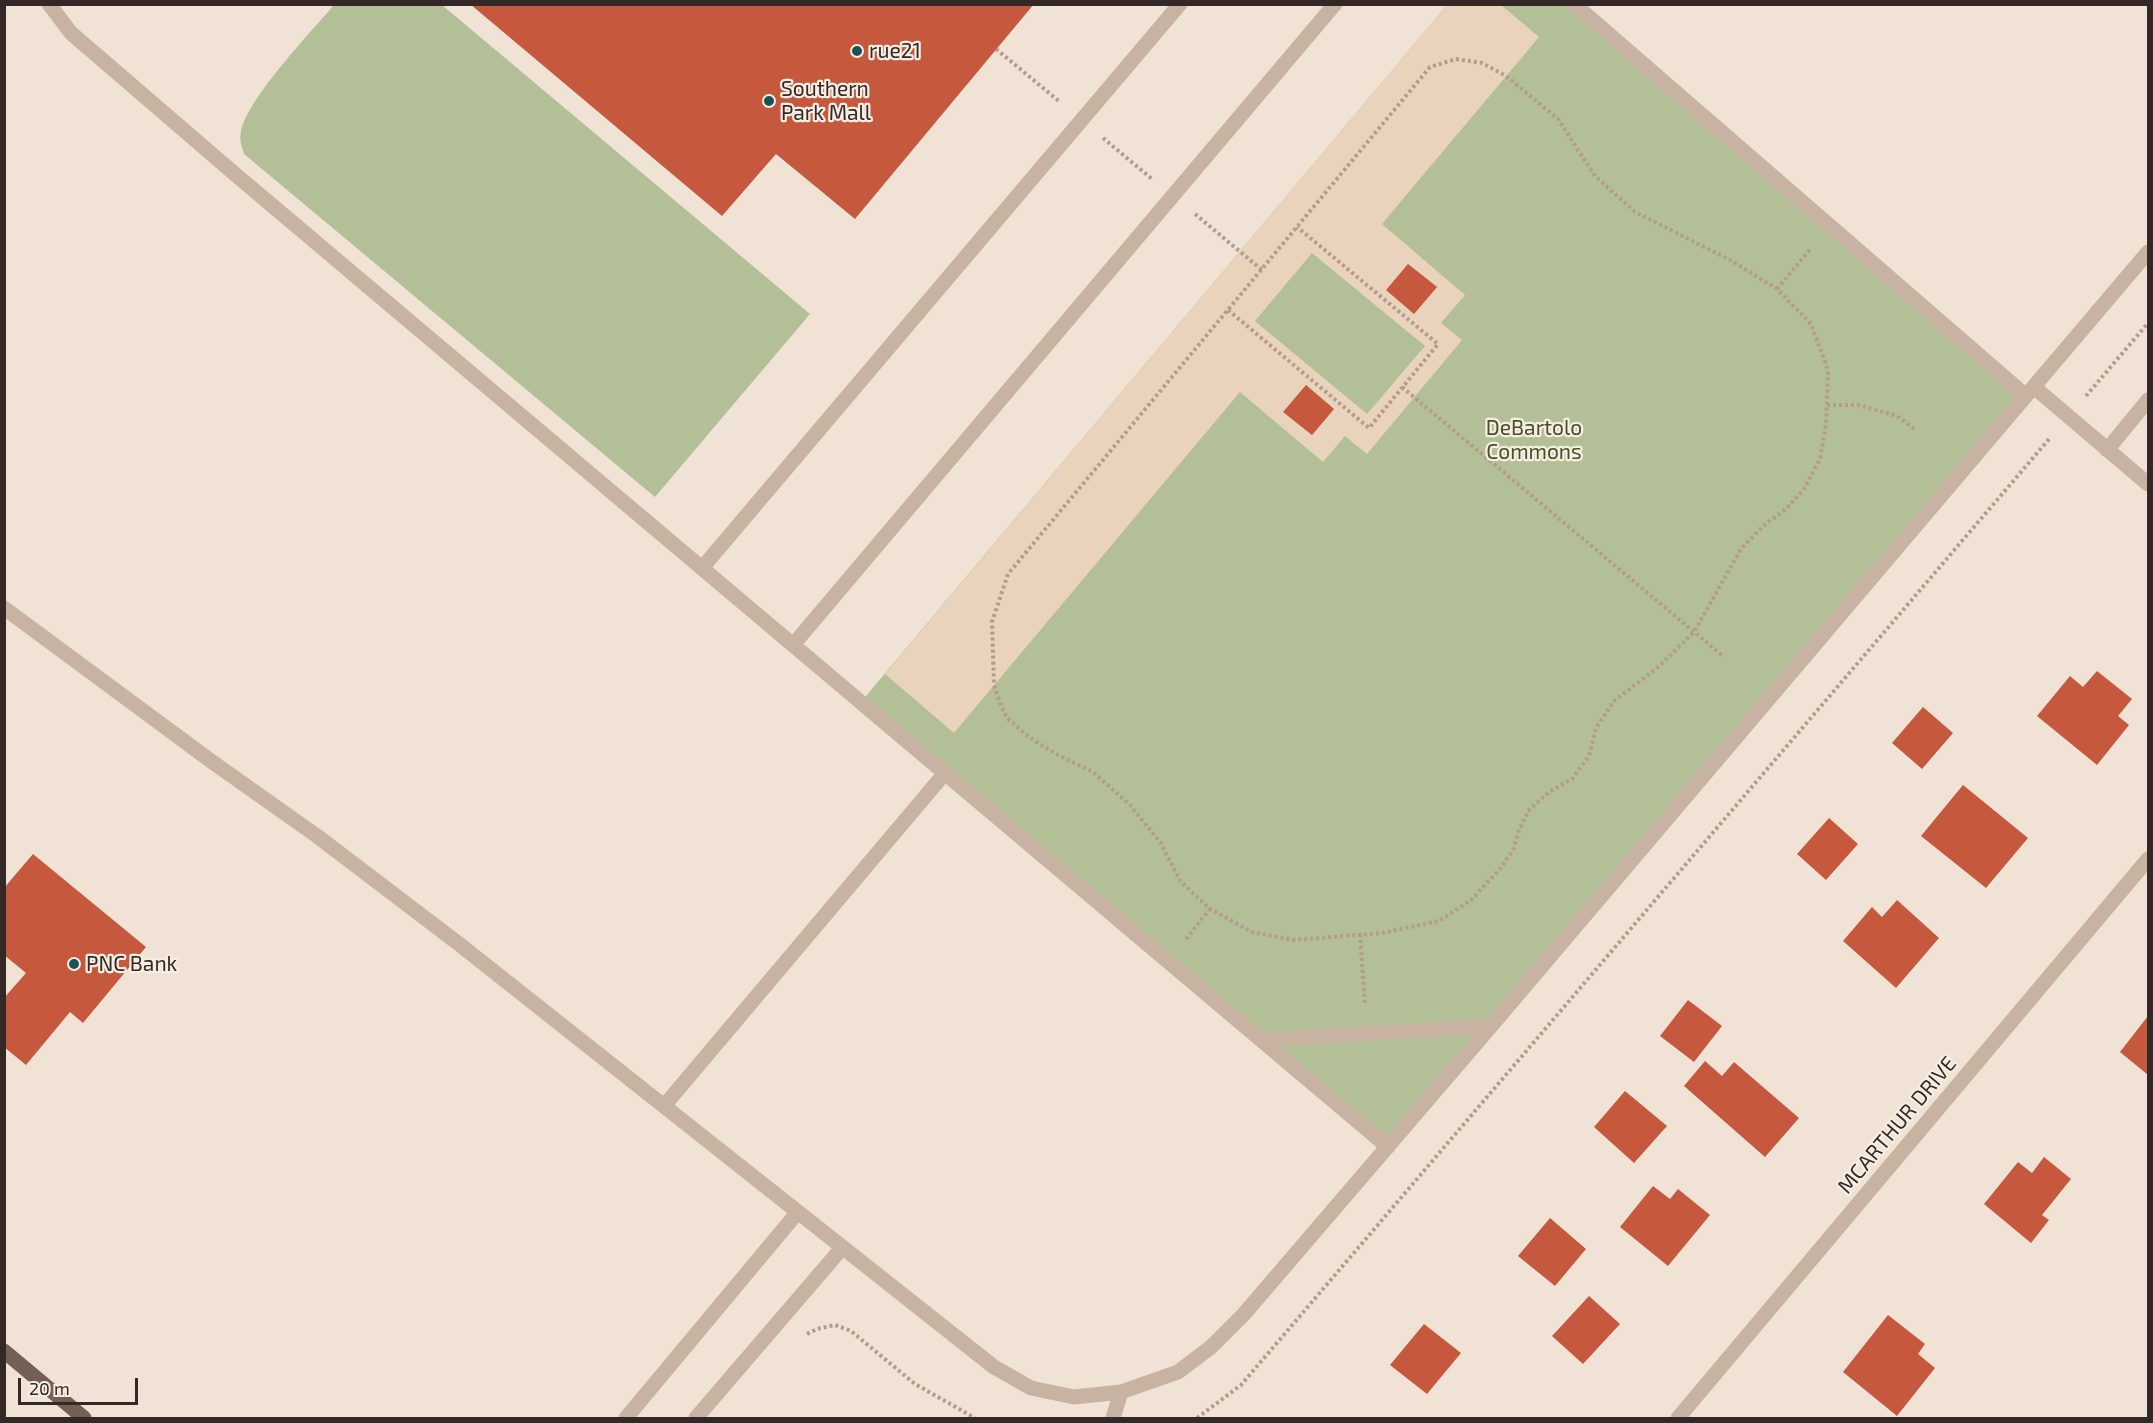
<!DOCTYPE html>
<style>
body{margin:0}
#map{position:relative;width:2153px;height:1423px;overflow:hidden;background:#f0e3d6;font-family:"Exo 2",sans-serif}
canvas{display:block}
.frame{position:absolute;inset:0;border:6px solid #332825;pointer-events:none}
.scale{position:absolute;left:18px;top:1378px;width:120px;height:27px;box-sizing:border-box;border:3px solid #332825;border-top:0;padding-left:8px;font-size:18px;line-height:21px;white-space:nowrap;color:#332825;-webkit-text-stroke:4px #f8ede2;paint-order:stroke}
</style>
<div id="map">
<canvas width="2153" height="1423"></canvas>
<div class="frame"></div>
<div class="scale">20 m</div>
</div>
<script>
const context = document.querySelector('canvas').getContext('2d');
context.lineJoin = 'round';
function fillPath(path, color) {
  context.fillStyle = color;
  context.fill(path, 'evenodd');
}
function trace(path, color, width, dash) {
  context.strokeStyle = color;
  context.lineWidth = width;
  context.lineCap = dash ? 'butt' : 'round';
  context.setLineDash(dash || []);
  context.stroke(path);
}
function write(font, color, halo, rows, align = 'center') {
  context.font = font + ' "Exo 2",sans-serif';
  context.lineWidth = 4.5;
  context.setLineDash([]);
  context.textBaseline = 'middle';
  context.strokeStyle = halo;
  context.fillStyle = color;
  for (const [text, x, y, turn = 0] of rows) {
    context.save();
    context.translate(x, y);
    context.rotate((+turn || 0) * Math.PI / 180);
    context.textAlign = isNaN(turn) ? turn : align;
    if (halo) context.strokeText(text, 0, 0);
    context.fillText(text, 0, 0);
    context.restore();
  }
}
fillPath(new Path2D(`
 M334,5H442L810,314L655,497L244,154C242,147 239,140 241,132C246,100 312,31 334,5Z
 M1447,5H1574L2026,396L1388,1147L861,702Z`), '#b3bf96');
fillPath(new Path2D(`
 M1447,5H1501L1539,37L1382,224L1465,295L1441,323L1462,340L1367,454L1345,436L1323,462L1240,392L954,733L885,674ZM1312,253L1425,346L1367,414L1255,321ZM1408,264L1437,287L1414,314L1387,290ZM1306,385L1334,409L1312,435L1284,412Z`), '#e9d3bc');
fillPath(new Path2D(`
 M470,4H1034L855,219L776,154L722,216Z
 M1408,264L1437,287L1414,314L1386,290Z
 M1306,385L1334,409L1312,435L1283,412Z
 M2097,671L2132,699L2118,716L2129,725L2097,765L2037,716L2070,676L2083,687Z
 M1923,707L1953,733L1922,769L1892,743Z
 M1963,785L2028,838L1986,888L1921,836Z
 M1829,818L1858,844L1826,880L1797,854Z
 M33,854L146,947L83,1023L70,1012L26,1065L4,1047V998L26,973L4,955V888Z
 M1897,900L1939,938L1896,988L1843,941L1872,907L1882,917Z
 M1688,1000L1722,1026L1694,1062L1660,1036Z
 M2148,1016V1075L2120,1052Z
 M1705,1061L1722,1076L1734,1062L1799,1118L1765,1157L1684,1086Z
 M1625,1091L1667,1126L1634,1163L1594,1127Z
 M2044,1157L2071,1179L2042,1215L2049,1220L2031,1243L1984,1204L2018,1162L2032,1173Z
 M1653,1186L1670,1199L1678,1189L1710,1215L1668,1266L1620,1227Z
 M1550,1218L1586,1249L1555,1286L1518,1256Z
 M1589,1296L1620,1324L1583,1364L1552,1336Z
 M1888,1315L1925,1344L1918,1354L1935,1368L1897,1416L1843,1372Z
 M1424,1324L1461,1353L1427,1394L1390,1365Z`), '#c6583e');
trace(new Path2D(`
 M996,49L1060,102
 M1456,59L1482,63L1506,76L1558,119L1595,176L1635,212L1732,261L1777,289L1811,324L1828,370L1826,425L1820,459L1804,489L1786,509L1763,526L1741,549L1694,632L1657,668L1614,701L1596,728L1589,756L1572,779L1549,792L1529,810L1519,830L1514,848L1500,869L1471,900L1439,921L1382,933L1293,940L1252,932L1210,909L1181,882L1160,842L1130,805L1093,772L1056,754L1029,737L1007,718L1000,703L994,685L992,622L1008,574L1430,67Z
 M1103,138L1152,179
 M1195,214L1262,270
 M1777,289L1811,248
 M1228,310L1369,428L1438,344L1297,227
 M1402,387L1724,657
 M2086,396L2148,323
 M1827,405H1858L1897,416L1916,430
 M1360,934L1365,1005
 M1186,939L1210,909
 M807,1334L817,1329L835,1325L851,1331L915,1384L975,1418
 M1197,1418L1241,1385L2050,438`), '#b49c8d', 4, [3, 3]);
trace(new Path2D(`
 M49,4L71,33L236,175L1388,1147
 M1574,4L2026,396
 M2034,387L2148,484
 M2107,450L2148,400
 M702,568L1180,4
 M4,608L211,761L317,836L459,944L994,1367L1031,1388L1074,1397L1121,1392L1178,1372L1211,1347L1244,1314L1491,1026L2148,252
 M793,645L1335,4
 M1261,1040L1491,1026
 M664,1106L945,773
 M626,1418L797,1213
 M696,1418L842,1248
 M1113,1418L1121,1392`), '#c8b2a2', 15);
trace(new Path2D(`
 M1678,1418L2148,859`), '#c8b2a2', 15);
trace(new Path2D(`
 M4,1351L84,1418`), '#755e55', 15);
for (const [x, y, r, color] of [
 [857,51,6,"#1b5253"],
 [769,101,6,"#1b5253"],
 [74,964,6,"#1b5253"]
]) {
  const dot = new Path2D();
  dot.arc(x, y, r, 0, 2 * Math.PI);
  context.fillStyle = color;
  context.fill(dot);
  trace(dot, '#f8ede2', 2);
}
write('21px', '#332825', '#f8ede2', [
 ["rue21",869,51],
 ["Southern",781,89],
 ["Park Mall",781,113],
 ["PNC Bank",86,964]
], 'left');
write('21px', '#445129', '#f8ede2', [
 ["DeBartolo",1534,428],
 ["Commons",1534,452]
]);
write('21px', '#332825', '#f8ede2', [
 ["MCARTHUR DRIVE",1897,1125,-50]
]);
</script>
